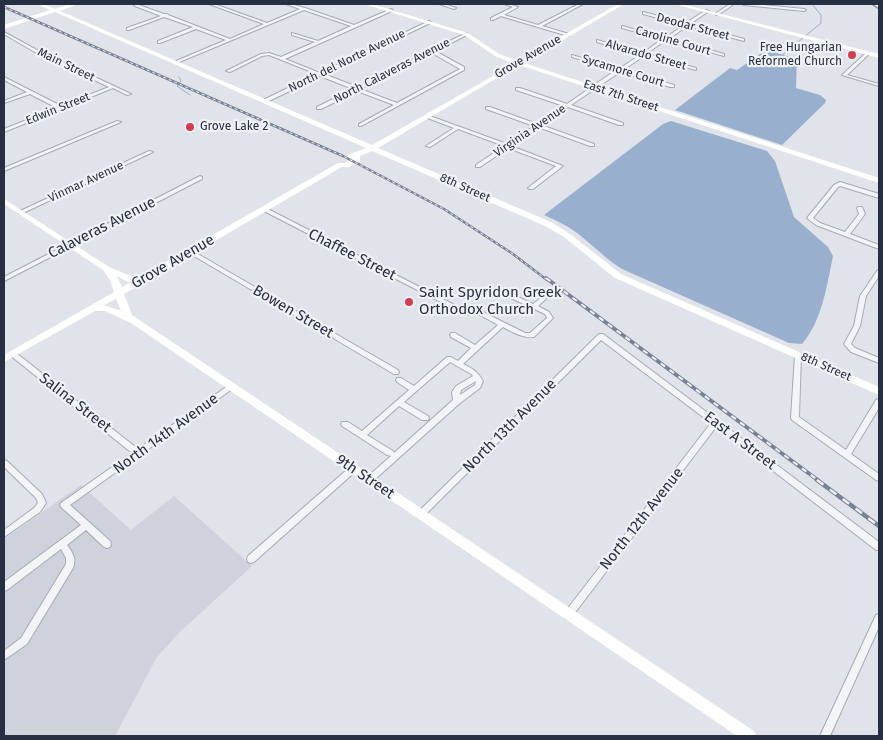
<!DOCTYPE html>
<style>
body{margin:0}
#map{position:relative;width:883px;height:740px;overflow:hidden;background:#e0e3ea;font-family:"Fira Sans",sans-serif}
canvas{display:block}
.frame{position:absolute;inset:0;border:5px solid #273043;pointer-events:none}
</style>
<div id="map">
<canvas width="883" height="740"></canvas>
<div class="frame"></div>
</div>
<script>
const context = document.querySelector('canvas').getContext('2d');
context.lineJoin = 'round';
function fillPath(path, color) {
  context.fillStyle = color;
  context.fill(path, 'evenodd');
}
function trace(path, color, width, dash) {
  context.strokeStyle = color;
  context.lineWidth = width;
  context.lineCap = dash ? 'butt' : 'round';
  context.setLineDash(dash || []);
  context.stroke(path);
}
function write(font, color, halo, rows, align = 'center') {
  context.font = font + ' "Fira Sans",sans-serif';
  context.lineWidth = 4.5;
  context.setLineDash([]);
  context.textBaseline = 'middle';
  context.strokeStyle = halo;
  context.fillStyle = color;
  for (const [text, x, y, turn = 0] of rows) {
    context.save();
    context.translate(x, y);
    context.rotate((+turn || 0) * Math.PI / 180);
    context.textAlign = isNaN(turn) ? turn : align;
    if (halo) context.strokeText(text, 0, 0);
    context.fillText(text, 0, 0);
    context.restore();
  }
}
fillPath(new Path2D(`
 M81,485L131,530L174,496L252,566L181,631L157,657L115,736H4V539Z`), '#cdd2dc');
fillPath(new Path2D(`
 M766,50L797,59L796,88L820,95L826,100L825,103L782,145L675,110L730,68L737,70Z
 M671,121L767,151L775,161L794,217L828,247L833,256C827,285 822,321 802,344L789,343L622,269C607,260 596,248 582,237C571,227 557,221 544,215L663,124Z`), '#98b0cd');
trace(new Path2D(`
 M781,56L821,23V15L812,4
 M179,77L181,81L177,86L190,95`), '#98b0cd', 1);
const street = new Path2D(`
 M136,4L164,14H167L168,15L230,39L264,24L209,4H214L267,23L300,9L286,4H291L305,8L354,25L391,9L393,10L392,11L285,59L320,73L429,21L431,22L430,23L324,74L357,87L466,33H467V35L435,51L464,67V70L361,126H359V124L394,105L357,91L321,109H317V107L353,89L320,76L267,102H263V100L317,74L269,55L262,56L230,72L226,71L261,54L269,53L281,57L315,42L292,35V33L318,41L351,26L304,10L177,63L175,62L176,61L226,40L196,29L160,43H158V41L193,27L164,17L129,30H127V28L161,16L135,6L134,5ZM432,53L460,69L397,103L360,89Z
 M439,4H444L456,8L454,9Z
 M504,4H509L518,7L504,15L538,25L579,4H583L542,26L569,34V36H568L501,16L493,20H491V18L513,7Z
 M730,4H734L718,15H716V13Z
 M742,4H753L804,9L806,10L804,11L744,5Z
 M706,10L709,11L690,24L744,39V41L687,26L669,39L724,54V56L666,40L646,54L696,68V70L644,56L623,70L674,85V87H670L620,72L571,105L623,123V125H619L568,107L541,125L594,144V146H590L538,127L511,146L563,166L533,189H529L528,188L556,166L508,148L480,167H476V165L504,146L458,129L430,147L426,146L454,128L425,117V116L427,115L507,144L534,126L486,109V107H490L537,124L564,106L516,90V88H520L567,104L616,70L572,57V55L619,69L640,55L597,42V40L643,53L662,39L622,28V26L665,38L684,25L643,14V12L686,23Z
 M4,32L35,49L131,94L127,95L113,88L4,132V129L57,108L30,94L4,103V101L27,92L4,80V77L61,106L109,87L33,51L4,34Z
 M867,52L870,53L847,75L879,84V86L842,75Z
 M117,121L121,122L4,171V168Z
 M149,151L153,152L23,213H19L18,212Z
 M200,176L202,177V179L4,281V277Z
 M840,182L879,194V198L840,186L838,187L813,218L820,223L845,232L859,214L857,208L858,207H862L865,214L850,234L879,245V249L816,225L807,218L834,185Z
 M264,207L470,313L471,314L470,315H466L262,210V208Z
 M191,250L398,370L399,372L398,374H394L189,253V251Z
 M879,270V276L866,296L860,326L851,344L855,348L879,358V363L851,352L844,344L854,326L860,296L877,271Z
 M498,288L533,304L541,298H545L546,299L538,306L549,312L553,318L534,337C522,338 514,333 503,327L463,364C472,368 478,372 483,381L480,388L460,403L372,482L369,483L366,482L365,480L366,478L391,456L387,455L342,426L341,424L342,422H348L362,431L409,390L397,382L396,380L397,378H401L414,386L447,357H451L458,361L471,348L451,337L450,335L451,333H455L475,345L498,325L471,310L470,309L471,308H475L525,333H530L547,318L545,314L496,291L495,290L496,289ZM450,362L471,374L473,376L456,386L452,392L453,400L394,453L393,451L367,435L399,406L422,420H428L429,418L428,416L404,402ZM476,381L475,385L460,395L461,390Z
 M599,334H603L879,542V550H876L716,427L571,618L568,619L565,618L564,615L565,612L711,423L601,340L423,517L420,518L417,517L416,515L417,513Z
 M11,352H15L138,449L229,385H231L235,387L70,505L110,541L111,544L110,547L107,548L104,547L86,530L67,545C72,552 77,558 73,568L27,644L4,660V651L21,638L66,564V558L61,549L7,590L4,591V582L81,525L61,507L60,505L61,503L132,453L11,356L10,354Z
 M796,353H800L801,355L799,417L846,450L876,400L879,399V408L851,454L879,474V481L876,480L792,420L791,418L795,355Z
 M4,460L7,461L42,494L46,503L40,512L4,537V530L34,508L38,503L36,498L4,467Z
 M353,466L356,467L357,469L356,471L254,562L251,563L248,562L247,559L248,556L350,467Z
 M879,614V627L830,736H820L876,615Z`);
const highway = new Path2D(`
 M873,4H879V8Z`);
trace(street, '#a5aab5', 2);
trace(highway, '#8690a2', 3);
fillPath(street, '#f3f4f8');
fillPath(new Path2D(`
 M37,4H44L55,9L70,4H78L60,11L372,145L514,64L495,56L464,35L364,4H372L468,33L499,54L518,61L618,4H624L524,63L879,178V182H876L519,65L378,148L551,222L570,234L621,274L879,387V395L615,278L564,237L545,226L372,151L360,156V161L349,167H342L124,294L132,315L754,731L756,736H737L131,323L105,311H95L4,362V355L114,292L110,280L103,270L4,204V199L109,267L131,276H141L338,163H345L351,159H348V155L366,148L55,12L4,29V25L50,10ZM117,276L126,281L131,282L122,287ZM116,299L121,311L104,305Z
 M674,4H682L879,54V58Z`), '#fff');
fillPath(highway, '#fff');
const railFar2 = new Path2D(`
 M4,7L343,156L444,209L513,254L547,280`);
const railFar1 = new Path2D(`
 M546,278L819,481`);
const rail = new Path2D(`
 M817,480L879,526`);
trace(railFar2, '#788295', 2.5);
trace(railFar1, '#788295', 4);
trace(rail, '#788295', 4.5);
trace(railFar2, '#eff2f7', 1, [3]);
trace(railFar1, '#eff2f7', 2, [5.5]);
trace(rail, '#eff2f7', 2.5, [8]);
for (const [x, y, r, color] of [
 [852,55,5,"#d93a4e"],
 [190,127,5,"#d93a4e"],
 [409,302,5,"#d93a4e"]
]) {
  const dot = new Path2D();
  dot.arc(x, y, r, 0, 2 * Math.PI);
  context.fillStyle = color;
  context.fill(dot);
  trace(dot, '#eff2f7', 2);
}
write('12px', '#273043', '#eff2f7', [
 ["Deodar Street",693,27,15],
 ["Caroline Court",673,41,16],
 ["Alvarado Street",646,55,16],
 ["Grove Avenue",528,57,-30],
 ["North del Norte Avenue",347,61,-26],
 ["Main Street",66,65,26],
 ["North Calaveras Avenue",392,71,-27],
 ["Sycamore Court",623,71,17],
 ["East 7th Street",621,96,18],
 ["Edwin Street",58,109,-22],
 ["Virginia Avenue",530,131,-34],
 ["Vinmar Avenue",86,182,-25],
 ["8th Street",465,188,24],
 ["8th Street",826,367,24]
]);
write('12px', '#273043', '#eff2f7', [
 ["Free Hungarian",842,48],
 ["Reformed Church",842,62],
 ["Grove Lake 2",200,127,"left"]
], 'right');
write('15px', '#273043', '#eff2f7', [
 ["Calaveras Avenue",102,228,-27],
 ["Chaffee Street",352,255,27],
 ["Grove Avenue",173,262,-30],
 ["Bowen Street",293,312,30],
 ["Salina Street",75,403,38],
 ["North 13th Avenue",510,426,-45],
 ["North 14th Avenue",166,434,-36],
 ["East A Street",740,441,37],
 ["9th Street",365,477,34],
 ["North 12th Avenue",642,519,-52]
]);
write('15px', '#273043', '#eff2f7', [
 ["Saint Spyridon Greek",419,293],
 ["Orthodox Church",419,310]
], 'left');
</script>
